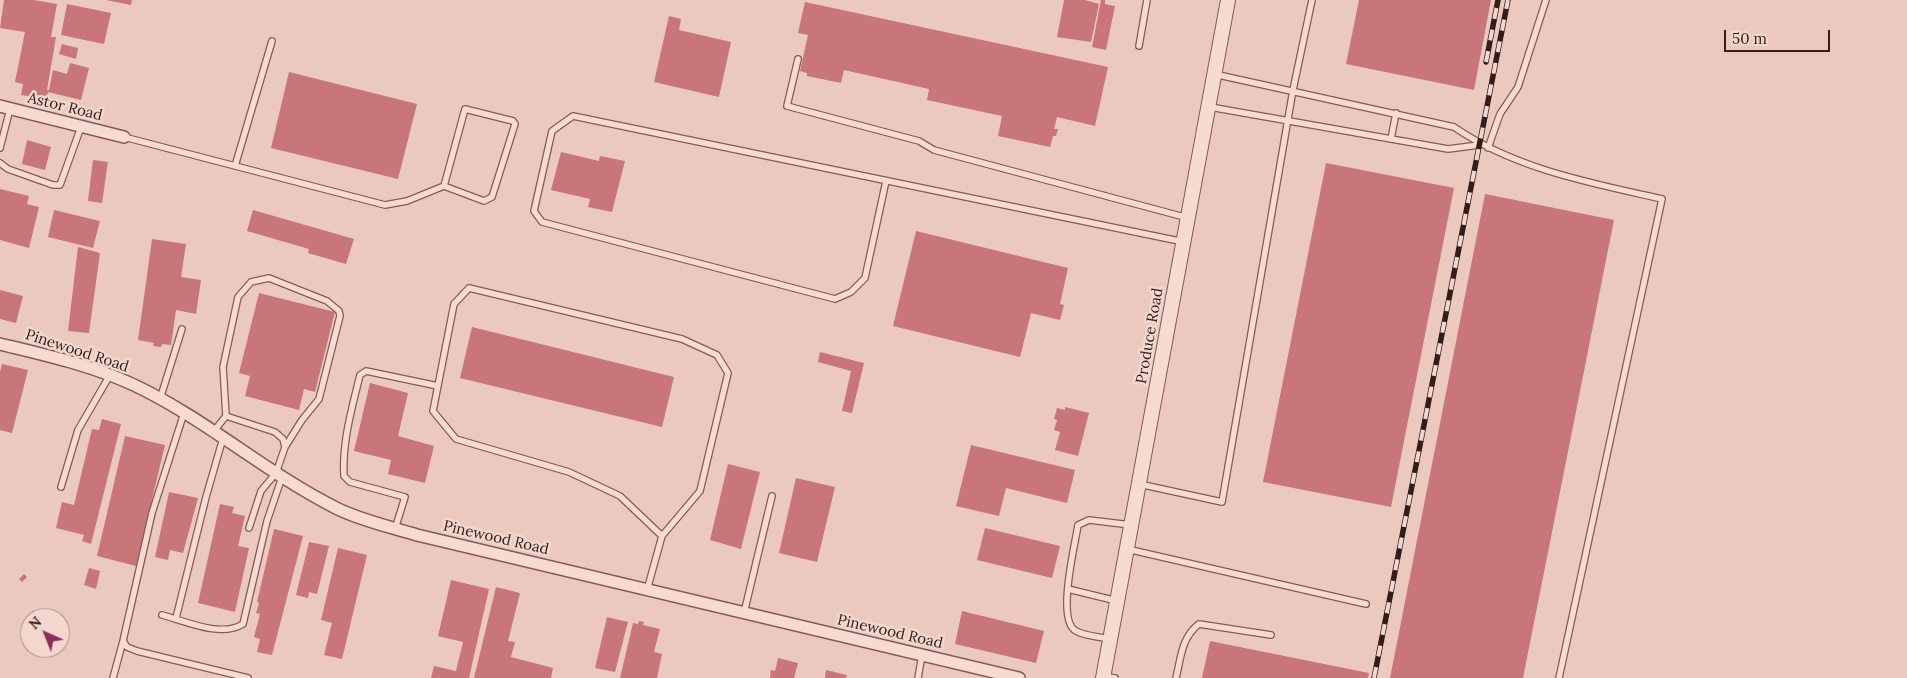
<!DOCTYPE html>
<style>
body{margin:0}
#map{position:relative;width:1907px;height:678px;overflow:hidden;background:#ebc9be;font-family:Lora,serif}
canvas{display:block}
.north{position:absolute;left:20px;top:608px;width:50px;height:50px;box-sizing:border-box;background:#f3d7ce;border:1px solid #a68c87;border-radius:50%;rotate:316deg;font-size:14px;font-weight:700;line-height:20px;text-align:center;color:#331c1c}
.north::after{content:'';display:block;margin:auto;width:18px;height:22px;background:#8f2b5a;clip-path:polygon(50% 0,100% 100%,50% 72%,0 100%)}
.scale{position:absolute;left:1724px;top:30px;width:106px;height:22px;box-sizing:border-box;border:2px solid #331c1c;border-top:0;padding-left:6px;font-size:15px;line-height:18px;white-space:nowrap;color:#331c1c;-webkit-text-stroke:4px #f3d7ce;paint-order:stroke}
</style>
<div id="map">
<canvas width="1907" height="678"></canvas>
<div class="north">N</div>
<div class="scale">50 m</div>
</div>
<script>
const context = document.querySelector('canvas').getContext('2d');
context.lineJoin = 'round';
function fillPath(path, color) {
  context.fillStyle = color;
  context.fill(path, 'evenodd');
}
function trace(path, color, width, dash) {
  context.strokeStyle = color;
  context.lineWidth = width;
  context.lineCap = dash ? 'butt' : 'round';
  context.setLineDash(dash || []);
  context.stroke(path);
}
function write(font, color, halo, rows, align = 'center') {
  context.font = font + ' Lora,serif';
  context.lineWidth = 5;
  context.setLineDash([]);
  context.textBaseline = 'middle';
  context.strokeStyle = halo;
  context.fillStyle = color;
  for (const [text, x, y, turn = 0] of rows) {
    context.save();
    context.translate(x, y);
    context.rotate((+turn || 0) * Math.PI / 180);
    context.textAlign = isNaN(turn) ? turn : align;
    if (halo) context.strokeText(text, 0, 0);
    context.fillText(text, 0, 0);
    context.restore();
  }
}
fillPath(new Path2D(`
 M4,0H34L57,4L51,37H56L47,90H49L53,70L67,74L70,63L89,68L81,100L48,92L47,99L21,95L23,84L15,82L25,32L0,28Z
 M106,0H132L131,5Z
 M1064,0H1085L1099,4L1091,42L1057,37Z
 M1101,0H1105V4L1115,6L1106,50L1092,47Z
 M1359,0H1491L1474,90L1346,64Z
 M805,2L1108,67L1095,126L1057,117L1054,129H1058L1056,136H1053L1050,147L998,136L1002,116L927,100L929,89L844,70L841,83L807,76V73L800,71L808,35L798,33Z
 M67,4L111,13L104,44L61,35Z
 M669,16L681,19L679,30L731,42L719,97L654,82Z
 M62,44L78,48L76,59L59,54Z
 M289,72L417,104L398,179L271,148Z
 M27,140L51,147L45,170L22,164Z
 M561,152L599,161L600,156L625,161L612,212L588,207L590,199L551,190Z
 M93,160L108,162L102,203L88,201Z
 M1326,163L1454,188L1391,507L1263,482Z
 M0,189L29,196L27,204L39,207L29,248L0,240Z
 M1485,194L1614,220L1523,678H1390Z
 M54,210L100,221L93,248L48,237Z
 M253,210L354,239L346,264L308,253L309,249L247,231Z
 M916,231L1068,268L1060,304L1064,305L1060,320L1031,313L1020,357L893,326Z
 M152,239L186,244L181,277L201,280L196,314L176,310L171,345L162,344L161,347L153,346L154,343L138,340Z
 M78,247L100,253L89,333L68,331Z
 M0,290L23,296L16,323L0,319Z
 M259,293L335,312L315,392L304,389L299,410L245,396L250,376L239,373Z
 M472,327L674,377L662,427L460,378Z
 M820,352L864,363L852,413L842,411L851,371L818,362Z
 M2,364L28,370L12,433L0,430V372Z
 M370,383L408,393L398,436L434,446L425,483L388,474L391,460L354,451Z
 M1065,407L1089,413L1078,456L1055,450L1060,432L1054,430L1057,420L1054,419L1057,408L1065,410Z
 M102,419L121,424L91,544L82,541L84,535L56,528L62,502L74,505L92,429L99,430Z
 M125,436L165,445L136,566L97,556Z
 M971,445L1075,470L1067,503L1006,488L999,516L956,506Z
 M728,464L760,472L741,549L710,540Z
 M796,478L835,487L817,562L779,553Z
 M169,492L198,498L183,553L170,550L168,560L155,557Z
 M220,504L234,507L232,513L245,516L238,546L249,548L235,612L198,603Z
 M985,528L1060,546L1052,578L977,560Z
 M274,529L303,536L272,655L257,652L260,639L254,637L260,614L256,613L259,603L257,602Z
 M309,542L329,546L317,594L309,592L308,598L296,595Z
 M338,548L367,555L342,659L324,655L332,623L321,620Z
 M89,568L100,571L96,589L84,585Z
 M24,574L27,577L22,582L19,579Z
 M451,580L489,589L469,678H431L434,666L456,671L463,642L438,636Z
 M496,587L520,593L508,641L515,642L511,657L553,668L551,678H474Z
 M962,611L1044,631L1036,663L955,644Z
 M607,617L628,622L615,672L595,668Z
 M639,621L644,622L643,625L660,629L654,652L662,654L657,678H620L633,623L638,624Z
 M1210,641L1369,673L1368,678H1202Z
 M778,658L798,663L794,678H770L771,670L775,671Z
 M826,670L847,675L846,678H825Z`), '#c8767a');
const service = new Path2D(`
 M1139,46L1147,0
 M798,59L787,106L919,141L934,150L1188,218
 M1214,74L1454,127C1515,169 1591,183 1662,199L1559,678
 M1210,107L1448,149L1479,145
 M124,137L385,205L407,201L444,186L465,109L513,121L515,124L492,197L484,201L444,186
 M1391,139L1396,113
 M0,148L10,109
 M1488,148L1500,114L1518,87L1546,0
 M0,163L8,169L53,185H60L81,127
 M235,166L272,41
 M886,181L865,278L851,292L835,299L542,222L534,211L552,131L573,116L1184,242
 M160,399L182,329
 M184,413L152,513L123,641L127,647L137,651L248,678
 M226,416L223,367L238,297L251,282L269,278L327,301L339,311L340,316L319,399L302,420L285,447
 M214,431L226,416L275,432L283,439L285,447L276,473L261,491L249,528
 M1139,484L1222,502L1293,90L1312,0
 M61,487L78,430L110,375
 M395,529L405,497L350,482L344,476C342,442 352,408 360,375L366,371L438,386
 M1127,549L1366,604
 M1068,589L1117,601
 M647,590L662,536L700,491L728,373L717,355L682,339L469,288L454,304L433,411L456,439L569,472L620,496L662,536
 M744,613L772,496
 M162,615C185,621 221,638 243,624L267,521L282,477
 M176,618L206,497L223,438
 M1110,639C1100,637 1085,636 1076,631C1056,621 1075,545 1078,525L1089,520L1131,525
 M1103,676L1115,678
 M113,678L123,641
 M918,678L922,655
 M1176,678C1181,658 1181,638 1199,624L1271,635`);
const minor = new Path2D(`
 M0,106L124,137
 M0,344C45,355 91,365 134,385C206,419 266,473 338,509C363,521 391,527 417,535L1019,678`);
const tertiary = new Path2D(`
 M1103,678L1228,0`);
trace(service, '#835b58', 8);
trace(minor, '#835b58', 14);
trace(tertiary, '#835b58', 16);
trace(service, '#f7dad1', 5.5);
trace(minor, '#f7dad1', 11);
trace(tertiary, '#f7dad1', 14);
const rail = new Path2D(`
 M1486,62L1498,0
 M1374,678L1508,0`);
trace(rail, '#331c1c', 5.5);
trace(rail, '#f3d7ce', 4, [11]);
write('15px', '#331c1c', '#f3d7ce', [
 ["Astor Road",65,107,14],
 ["Produce Road",1150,336,-80],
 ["Pinewood Road",77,351,18],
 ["Pinewood Road",496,538,13],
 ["Pinewood Road",890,632,13]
]);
</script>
